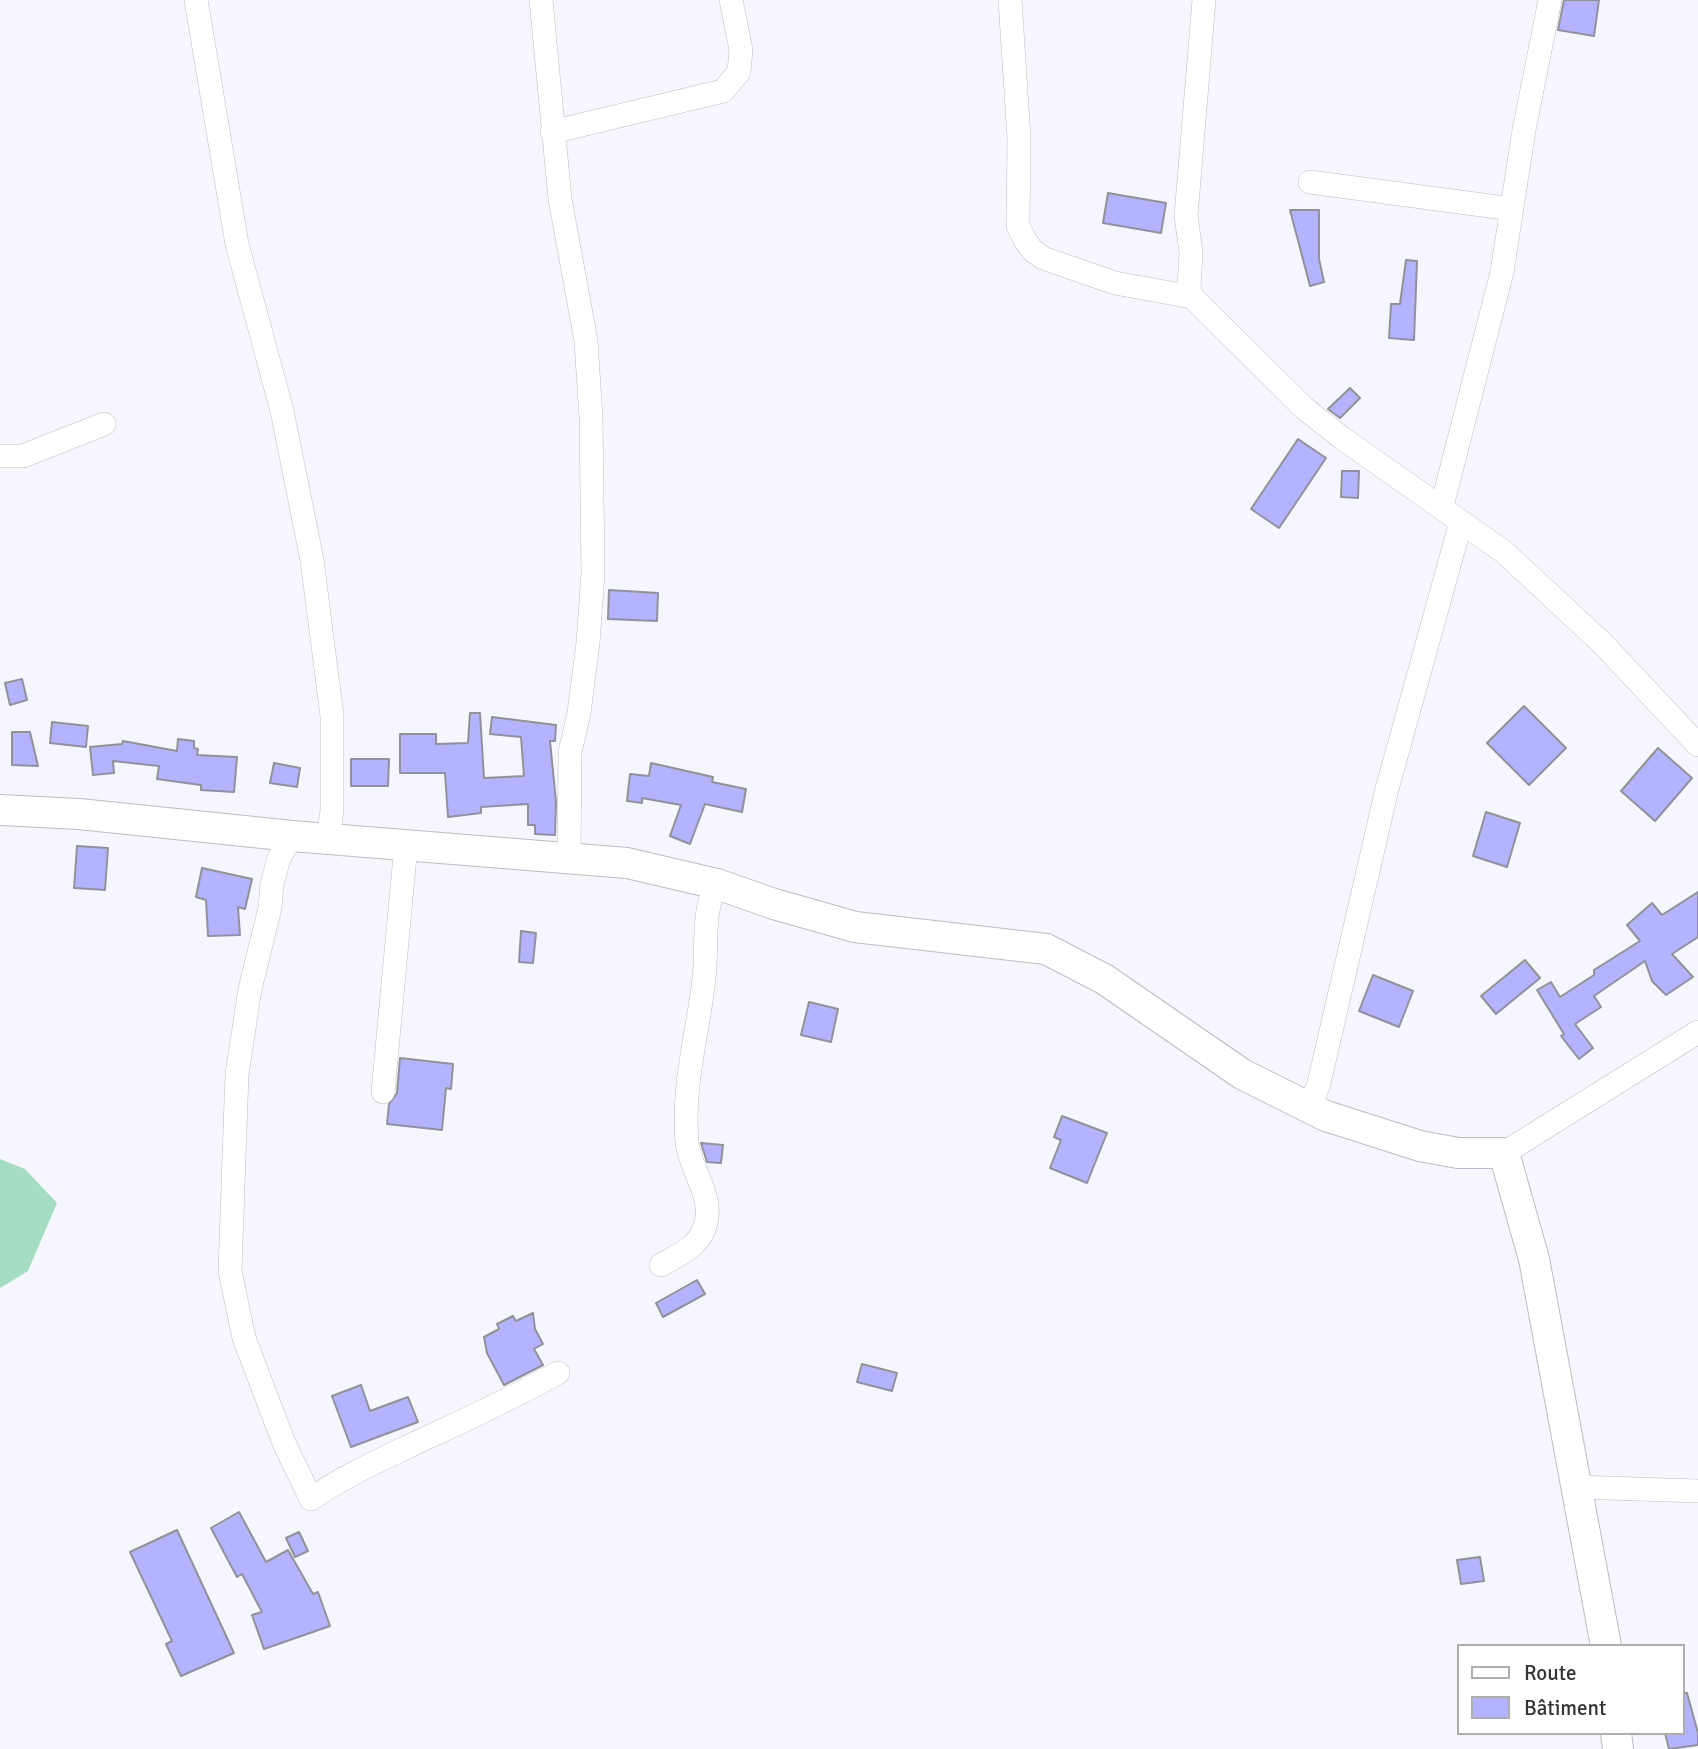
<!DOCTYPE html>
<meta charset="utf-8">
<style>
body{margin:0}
#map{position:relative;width:1698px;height:1749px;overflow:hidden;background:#f6f7fe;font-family:Signika,sans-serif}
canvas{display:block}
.legend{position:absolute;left:1457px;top:1644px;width:228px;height:91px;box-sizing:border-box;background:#fff;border:2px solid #adadae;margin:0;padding:9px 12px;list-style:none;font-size:21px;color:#333335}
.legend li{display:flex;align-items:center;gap:14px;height:35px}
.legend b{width:35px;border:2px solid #adadae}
</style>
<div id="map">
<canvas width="1698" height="1749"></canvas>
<ul class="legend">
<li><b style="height:9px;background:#fff"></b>Route</li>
<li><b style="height:19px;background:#b3b3ff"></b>Bâtiment</li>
</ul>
</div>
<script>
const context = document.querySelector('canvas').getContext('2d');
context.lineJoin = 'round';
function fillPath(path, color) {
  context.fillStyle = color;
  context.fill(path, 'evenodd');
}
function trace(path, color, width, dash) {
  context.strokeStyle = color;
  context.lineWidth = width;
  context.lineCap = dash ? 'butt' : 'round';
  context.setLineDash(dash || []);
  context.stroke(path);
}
fillPath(new Path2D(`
 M0,1159L25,1169L57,1203L28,1271L0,1288Z`), '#a5ddc1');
const building = new Path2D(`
 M1564,0H1599L1594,36L1558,30Z
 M1108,193L1166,203L1161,233L1103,223Z
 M1290,210H1319V259L1324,282L1310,286Z
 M1406,260L1417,261L1414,340L1389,338L1391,304H1400Z
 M1350,388L1360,398L1340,418L1328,409Z
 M1298,439L1326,458L1279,528L1251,509Z
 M1342,471H1359L1358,498L1341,497Z
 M609,590L658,593L657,621L608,619Z
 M22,679L27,700L10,705L5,683Z
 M1524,706L1566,748L1529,785L1487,743Z
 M470,713H480L484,778L524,776L521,737L490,734L492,717L556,725L555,741H550L556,802L555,835L535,834V825H528V804L481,807V813L448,817L445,773H400V734H436V744L468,743Z
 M52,722L88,726L86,747L50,743Z
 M12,732H30L38,766L12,765Z
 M178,739L194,741V748L198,749L197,755L237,757L234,792L201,790V785L157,779L159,766L113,761L114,773L93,775L90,747L122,744L123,741L177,751Z
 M1658,748L1692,778L1655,821L1621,791Z
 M351,759H389L388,786H351Z
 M274,763L300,768L297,787L270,783Z
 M651,763L713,777L712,782L746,789L742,812L705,804L690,844L670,836L681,805L642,798V803L627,801L630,774L649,776Z
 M1486,812L1520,823L1507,867L1473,856Z
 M77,846L108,848L105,890L74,888Z
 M202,868L252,879L245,909L238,907L240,935L208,936L206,900L196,897Z
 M1698,892V937L1672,954L1693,977L1666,995L1652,981L1645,961L1594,996L1601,1007L1575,1024L1593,1048L1579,1059L1561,1036L1564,1034L1537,990L1551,982L1560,997L1594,975V970L1640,941L1627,925L1652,903L1662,915Z
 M521,931L536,933L533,963L519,962Z
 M1525,960L1540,978L1496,1014L1481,996Z
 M1373,975L1413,991L1399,1027L1359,1011Z
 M809,1002L838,1009L831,1042L801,1035Z
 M400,1058L453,1064L451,1089L446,1088L442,1130L387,1124L389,1104L397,1093Z
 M1062,1116L1107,1133L1087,1183L1050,1168L1061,1140L1054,1137Z
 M701,1143L723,1145L721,1163L707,1162Z
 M697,1280L705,1294L663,1317L656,1303Z
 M533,1313L535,1329L543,1344L534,1349L543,1365L504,1385L487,1353L484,1337L499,1329L497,1324L513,1316L516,1321Z
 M862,1364L897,1373L892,1391L857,1382Z
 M361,1385L370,1411L408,1397L418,1422L351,1447L332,1396Z
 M239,1512L266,1562L288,1550L313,1594L318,1592L330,1626L264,1649L252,1615L262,1612L242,1574L237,1577L211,1528Z
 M177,1530L234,1653L181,1676L166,1644L172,1641L130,1552Z
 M299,1532L308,1551L295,1557L286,1538Z
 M1480,1557L1484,1581L1461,1584L1457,1560Z
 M1682,1693H1687L1698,1733V1745L1669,1749L1665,1733H1682Z`);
fillPath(building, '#b3b3ff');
trace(building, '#919298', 2);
const minor = new Path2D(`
 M196,0L237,244L282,411L312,560L332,716V810L328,839
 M541,0L560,199L586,341L591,418L593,573L588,643L579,713L570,752L569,859
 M1010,0L1019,138L1018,226L1025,240L1032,250L1043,258L1115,283L1192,297
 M1204,0L1186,216L1191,252L1189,288L1192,297L1304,408L1342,438L1504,552L1602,643L1698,745
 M552,132L723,91L739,72L741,50L731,0
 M1310,182L1512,209
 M0,456H23L104,424
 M1442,506L1502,272L1524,130L1550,0
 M292,836L279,858L272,884L270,908L250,989L237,1074L230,1271L244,1338L284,1443L311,1499C347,1474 387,1457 426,1438C471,1418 515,1396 558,1373
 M383,1092L406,845
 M1310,1108L1319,1083L1387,789L1461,522
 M1504,1153L1698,1032
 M661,1265C680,1254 700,1247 706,1223C713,1194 690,1170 687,1142C682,1083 698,1035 704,978C708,946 701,913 717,884
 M1577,1487L1698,1491`);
const major = new Path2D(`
 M0,810L79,814L292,836L627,863L717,884L774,904L855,927L1046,949L1104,979L1242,1074L1326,1116L1420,1146L1458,1153H1504L1534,1259L1606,1646
 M1616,1733L1618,1749`);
trace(minor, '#bcbdc3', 24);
trace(major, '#bcbdc3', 32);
trace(minor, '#fff', 23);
trace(major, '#fff', 30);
</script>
